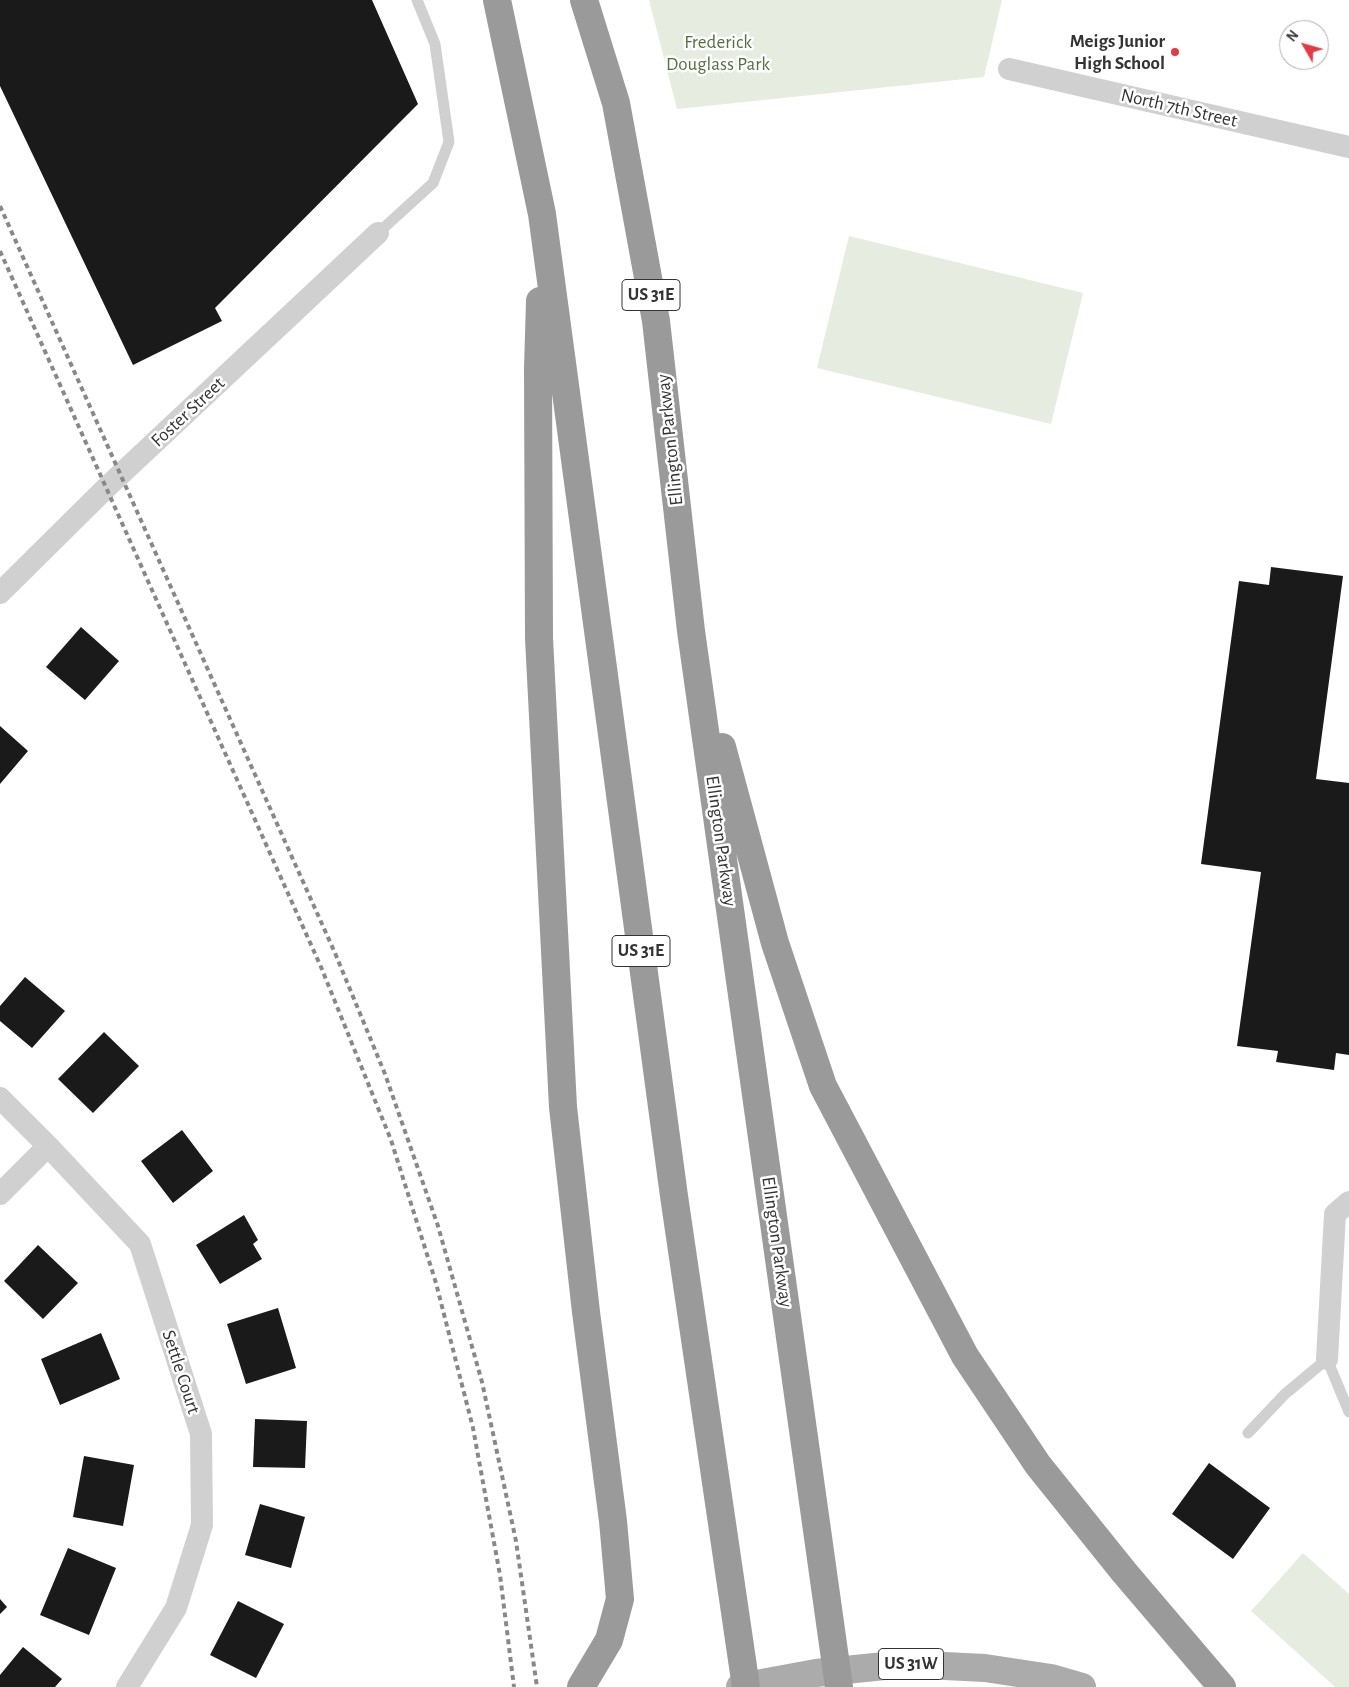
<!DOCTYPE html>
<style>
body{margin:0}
#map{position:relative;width:1349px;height:1687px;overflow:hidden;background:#fff;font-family:"Alegreya Sans",sans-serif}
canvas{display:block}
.north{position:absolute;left:1279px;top:20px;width:50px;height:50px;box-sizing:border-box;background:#fff;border:1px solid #adadad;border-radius:50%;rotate:308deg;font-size:14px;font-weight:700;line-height:20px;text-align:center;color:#333}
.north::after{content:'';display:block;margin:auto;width:18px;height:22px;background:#e63946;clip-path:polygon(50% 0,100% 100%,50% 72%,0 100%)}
</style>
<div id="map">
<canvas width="1349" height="1687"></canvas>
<div class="north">N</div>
</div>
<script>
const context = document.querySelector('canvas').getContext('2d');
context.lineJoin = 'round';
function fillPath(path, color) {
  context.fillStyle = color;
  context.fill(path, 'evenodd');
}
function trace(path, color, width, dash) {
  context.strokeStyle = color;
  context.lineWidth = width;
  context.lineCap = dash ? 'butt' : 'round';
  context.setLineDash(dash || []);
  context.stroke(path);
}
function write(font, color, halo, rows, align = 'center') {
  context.font = font + ' "Alegreya Sans",sans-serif';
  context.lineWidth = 5;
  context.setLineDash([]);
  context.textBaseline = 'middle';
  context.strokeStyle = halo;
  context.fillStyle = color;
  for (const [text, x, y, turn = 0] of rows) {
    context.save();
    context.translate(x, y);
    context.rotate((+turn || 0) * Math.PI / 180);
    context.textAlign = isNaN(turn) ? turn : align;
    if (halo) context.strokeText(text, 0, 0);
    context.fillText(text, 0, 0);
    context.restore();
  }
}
fillPath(new Path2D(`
 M649,0H1002L984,77L677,109Z
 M849,236L1083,293L1051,424L817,368Z
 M1303,1553L1349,1594V1687H1335L1251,1611Z`), '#e6ecdf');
fillPath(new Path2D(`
 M0,0H372L418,104L215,308L222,321L133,365L0,86Z
 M1271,567L1343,576L1316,779L1349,783V1055L1336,1053L1334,1070L1276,1062L1278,1051L1237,1046L1261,872L1201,864L1239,581L1269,585Z
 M81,627L119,661L85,700L46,667Z
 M0,726L28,751L0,784Z
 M25,977L65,1011L32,1048L0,1021V1006Z
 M104,1032L139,1066L93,1113L58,1079Z
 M182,1130L213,1171L173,1203L141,1161Z
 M244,1215L258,1240L253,1244L262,1259L220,1284L196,1245Z
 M38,1245L78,1283L43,1319L4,1281Z
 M278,1308L296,1368L246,1384L227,1324Z
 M101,1333L120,1379L60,1405L41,1359Z
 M255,1419L307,1421L305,1468L253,1467Z
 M84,1456L134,1465L123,1526L73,1517Z
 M1209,1463L1270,1508L1233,1559L1172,1514Z
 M260,1504L305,1517L291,1568L245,1555Z
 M68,1548L116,1568L89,1635L40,1615Z
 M0,1599L7,1607L0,1614Z
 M238,1601L284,1624L256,1678L210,1655Z
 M23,1647L62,1679L55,1687H0V1675Z`), '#1a1a1a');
trace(new Path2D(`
 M378,233L433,183L449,142L435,44L417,0
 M1248,1433L1285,1394L1327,1359L1349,1412`), '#d0d0d0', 11);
trace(new Path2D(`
 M1009,69L1349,147
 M0,593L106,488L378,233
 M0,1098L48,1146L140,1244L201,1434L202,1525L176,1608L127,1687
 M0,1194L48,1146
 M1327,1359L1335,1214L1349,1202`), '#d0d0d0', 22);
trace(new Path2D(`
 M740,1687L816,1673L904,1664L985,1668L1051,1678L1082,1687`), '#ababab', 28);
trace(new Path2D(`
 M497,0L542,214L674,1196L746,1687
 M584,0L616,103L656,321L691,631L839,1687
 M540,301L538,369L539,638L563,1107L586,1312L613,1521L620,1599L609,1640L581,1687
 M722,747L775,943L823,1086L965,1356L1038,1465L1124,1572L1222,1687`), '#9a9a9a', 28);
trace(new Path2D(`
 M0,206L335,953L385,1074L438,1226L482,1382L516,1541L537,1687
 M0,251L321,967L391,1140L436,1283L473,1428L500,1575L514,1687`), '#888', 4, [5, 4]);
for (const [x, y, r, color] of [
 [1175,52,5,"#e63946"]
]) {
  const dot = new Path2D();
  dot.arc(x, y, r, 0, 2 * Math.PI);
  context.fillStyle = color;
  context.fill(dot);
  trace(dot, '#fff', 2);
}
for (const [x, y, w] of [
 [651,295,58],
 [641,951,58],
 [911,1664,65]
]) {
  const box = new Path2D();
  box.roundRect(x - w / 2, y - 15.5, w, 31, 4);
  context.fillStyle = '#fff';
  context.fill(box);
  trace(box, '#333', 1);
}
write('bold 18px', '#333', null, [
 ["US 31E",651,295],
 ["US 31E",641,951],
 ["US 31W",911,1664]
]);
write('bold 19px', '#333', '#fff', [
 ["Meigs Junior",1165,41],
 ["High School",1165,63]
], 'right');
write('19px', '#56703f', '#fff', [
 ["Frederick",718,42],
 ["Douglass Park",718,64]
]);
write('19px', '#333', '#fff', [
 ["North 7th Street",1179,108,13],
 ["Foster Street",188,412,-43],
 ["Ellington Parkway",670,440,-96],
 ["Ellington Parkway",721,841,82],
 ["Ellington Parkway",777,1242,82],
 ["Settle Court",181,1372,72]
]);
</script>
